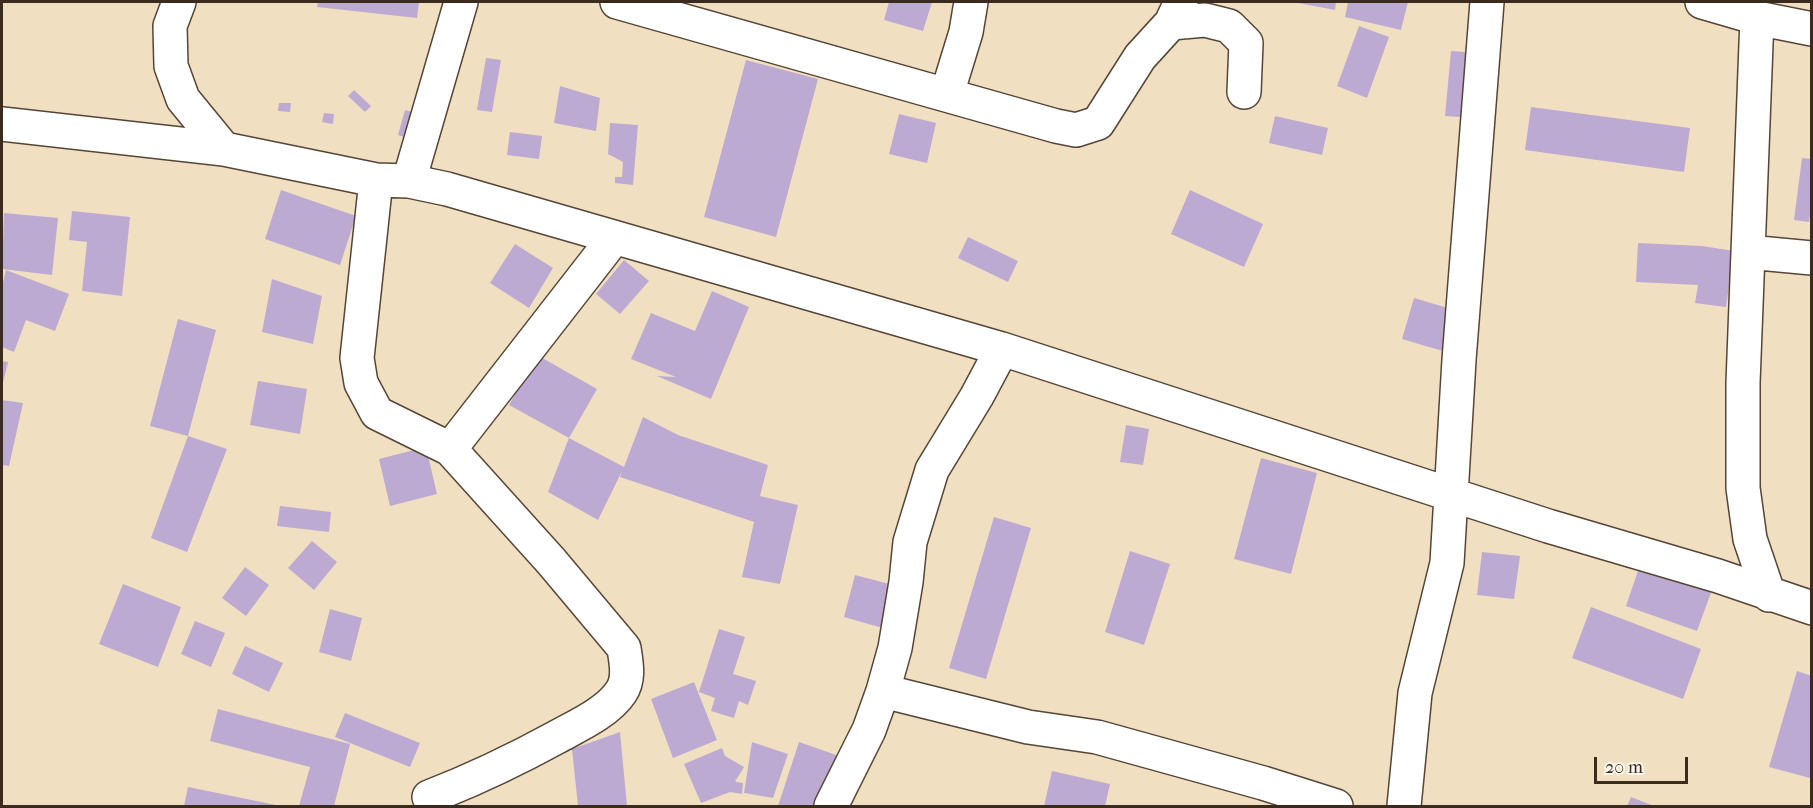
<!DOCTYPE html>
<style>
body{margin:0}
#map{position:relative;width:1813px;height:808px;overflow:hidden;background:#f0e0c1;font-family:"IM FELL French Canon",serif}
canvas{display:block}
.frame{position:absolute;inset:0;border:3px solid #3b2a1e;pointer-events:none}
.scale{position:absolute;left:1594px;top:757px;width:94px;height:27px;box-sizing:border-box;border:3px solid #3b2a1e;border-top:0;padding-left:8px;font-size:18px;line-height:21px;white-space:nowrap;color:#3b2a1e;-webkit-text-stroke:4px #fbf7ec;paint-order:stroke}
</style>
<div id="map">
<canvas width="1813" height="808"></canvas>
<div class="frame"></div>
<div class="scale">20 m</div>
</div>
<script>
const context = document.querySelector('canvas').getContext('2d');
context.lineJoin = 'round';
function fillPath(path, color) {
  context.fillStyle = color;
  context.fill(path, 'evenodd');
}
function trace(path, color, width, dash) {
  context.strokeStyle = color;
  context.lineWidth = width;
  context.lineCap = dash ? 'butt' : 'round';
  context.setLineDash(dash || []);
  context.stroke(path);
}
fillPath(new Path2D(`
 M318,2H419L417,18L317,7Z
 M889,2H932L923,31L884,20Z
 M1293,2H1336L1335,10Z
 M1348,2H1408L1401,30L1345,17Z
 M1359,26L1389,37L1367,98L1337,86Z
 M1451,51L1478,53L1473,118L1445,116Z
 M486,58L501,60L492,112L477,110Z
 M746,60L818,79L776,237L704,217Z
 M560,86L600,98L596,131L554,123Z
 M354,90L371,106L365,112L348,96Z
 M279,103H291L290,112L278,111Z
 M1531,107L1690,128L1684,172L1525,150Z
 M405,110L422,115L414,140L398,135Z
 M324,113L334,114L333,124L322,122Z
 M899,114L936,123L927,163L889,154Z
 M1275,116L1328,128L1322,155L1269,143Z
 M610,123L638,125L633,185L615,183V177H622L623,162L608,154Z
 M510,132L542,136L539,159L507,155Z
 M1802,158L1812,159V203L1809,222L1794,220Z
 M281,190L356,216L340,265L265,239Z
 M1190,190L1263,224L1244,267L1171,234Z
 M72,211L130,217L122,296L82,291L87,242L69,240Z
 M4,213L58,218L52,275L2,269Z
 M968,237L1018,261L1008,282L958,258Z
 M1638,243L1702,246L1734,251L1726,307L1695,303L1698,285L1636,282Z
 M515,244L553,268L529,308L490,283Z
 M624,260L649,281L620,314L596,294Z
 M6,270L69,294L55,331L26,320L14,352L2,347V286Z
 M272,279L322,296L313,344L262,332Z
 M712,291L749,307L711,399L657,376L676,377L631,359L651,313L695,331Z
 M1414,298L1458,311L1446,352L1402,339Z
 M178,319L216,330L188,436L150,426Z
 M537,355L597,389L569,438L624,467L643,417L678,435L768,465L760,496L798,505L780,584L742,577L754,522L620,477L622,471L598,520L548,492L569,438L509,405Z
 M2,361L8,362L2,387Z
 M258,381L307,389L300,434L250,425Z
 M2,400L23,403L9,466L2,465Z
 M1126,425L1149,429L1143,465L1120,462Z
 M188,436L227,449L187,552L151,538Z
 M426,447L437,494L390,506L379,459Z
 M1261,458L1317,473L1291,574L1234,559Z
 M280,506L331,512L329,532L277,526Z
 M994,517L1031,528L986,679L949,668Z
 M312,541L337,562L314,590L288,568Z
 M1130,551L1170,564L1144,645L1105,632Z
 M1482,552L1520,556L1514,599L1477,595Z
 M1641,562L1713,587L1697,631L1626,606Z
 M245,567L269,585L246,616L222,598Z
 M855,575L897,586L886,629L844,617Z
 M123,584L181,607L158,667L99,644Z
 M1591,607L1701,649L1683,699L1572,658Z
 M330,609L362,618L351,661L319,652Z
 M195,621L225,633L211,667L181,654Z
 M719,629L745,637L733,674L756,681L748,705L739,701L734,718L711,711L715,698L699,692Z
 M245,646L283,663L269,692L232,674Z
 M1797,671L1812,676V772L1810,778L1769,767Z
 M694,682L717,740L673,758L651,699Z
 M218,709L350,744L334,806H299L310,767L210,741Z
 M345,713L420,743L410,767L335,737Z
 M620,732L627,806H578L572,749Z
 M752,742L788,754L773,798L744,793Z
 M799,742L839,756L822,806H778Z
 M722,748L725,756L744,767L736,780L735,778L736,782L743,783L742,794L730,792L701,803L684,764Z
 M1052,771L1110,784L1105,806H1044Z
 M188,787L276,805L275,806H184Z
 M1631,797L1654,806H1627Z`), '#bdaad2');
const minor = new Path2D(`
 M179,2L170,26L171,66L183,99L224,149
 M617,2L1056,126L1076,130L1098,123L1140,57L1171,23
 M1181,2L1171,23L1205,20L1229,26L1246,43L1244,92
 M1702,2L1757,18L1812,29
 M1757,18L1743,383V488L1750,539L1769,595
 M947,94L966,32L971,2
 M2,124L224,149L376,180L409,181L447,189L1002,349L1548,526L1718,576L1812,608
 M376,180L357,358L361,383L377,413L450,449L551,561L624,648C626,662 630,679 621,692C608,712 577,726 557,737C515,760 473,780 429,797
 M409,181L461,2
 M1748,252L1812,258
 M450,449L614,238
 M883,691L1028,727L1097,737L1263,783L1336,806
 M831,806L869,730L883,691L895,648L906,582L910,542L932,470L977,396L1002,349
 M1404,806L1415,693L1447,563L1459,360L1487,2`);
trace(minor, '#564536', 36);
trace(minor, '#fff', 33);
</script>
